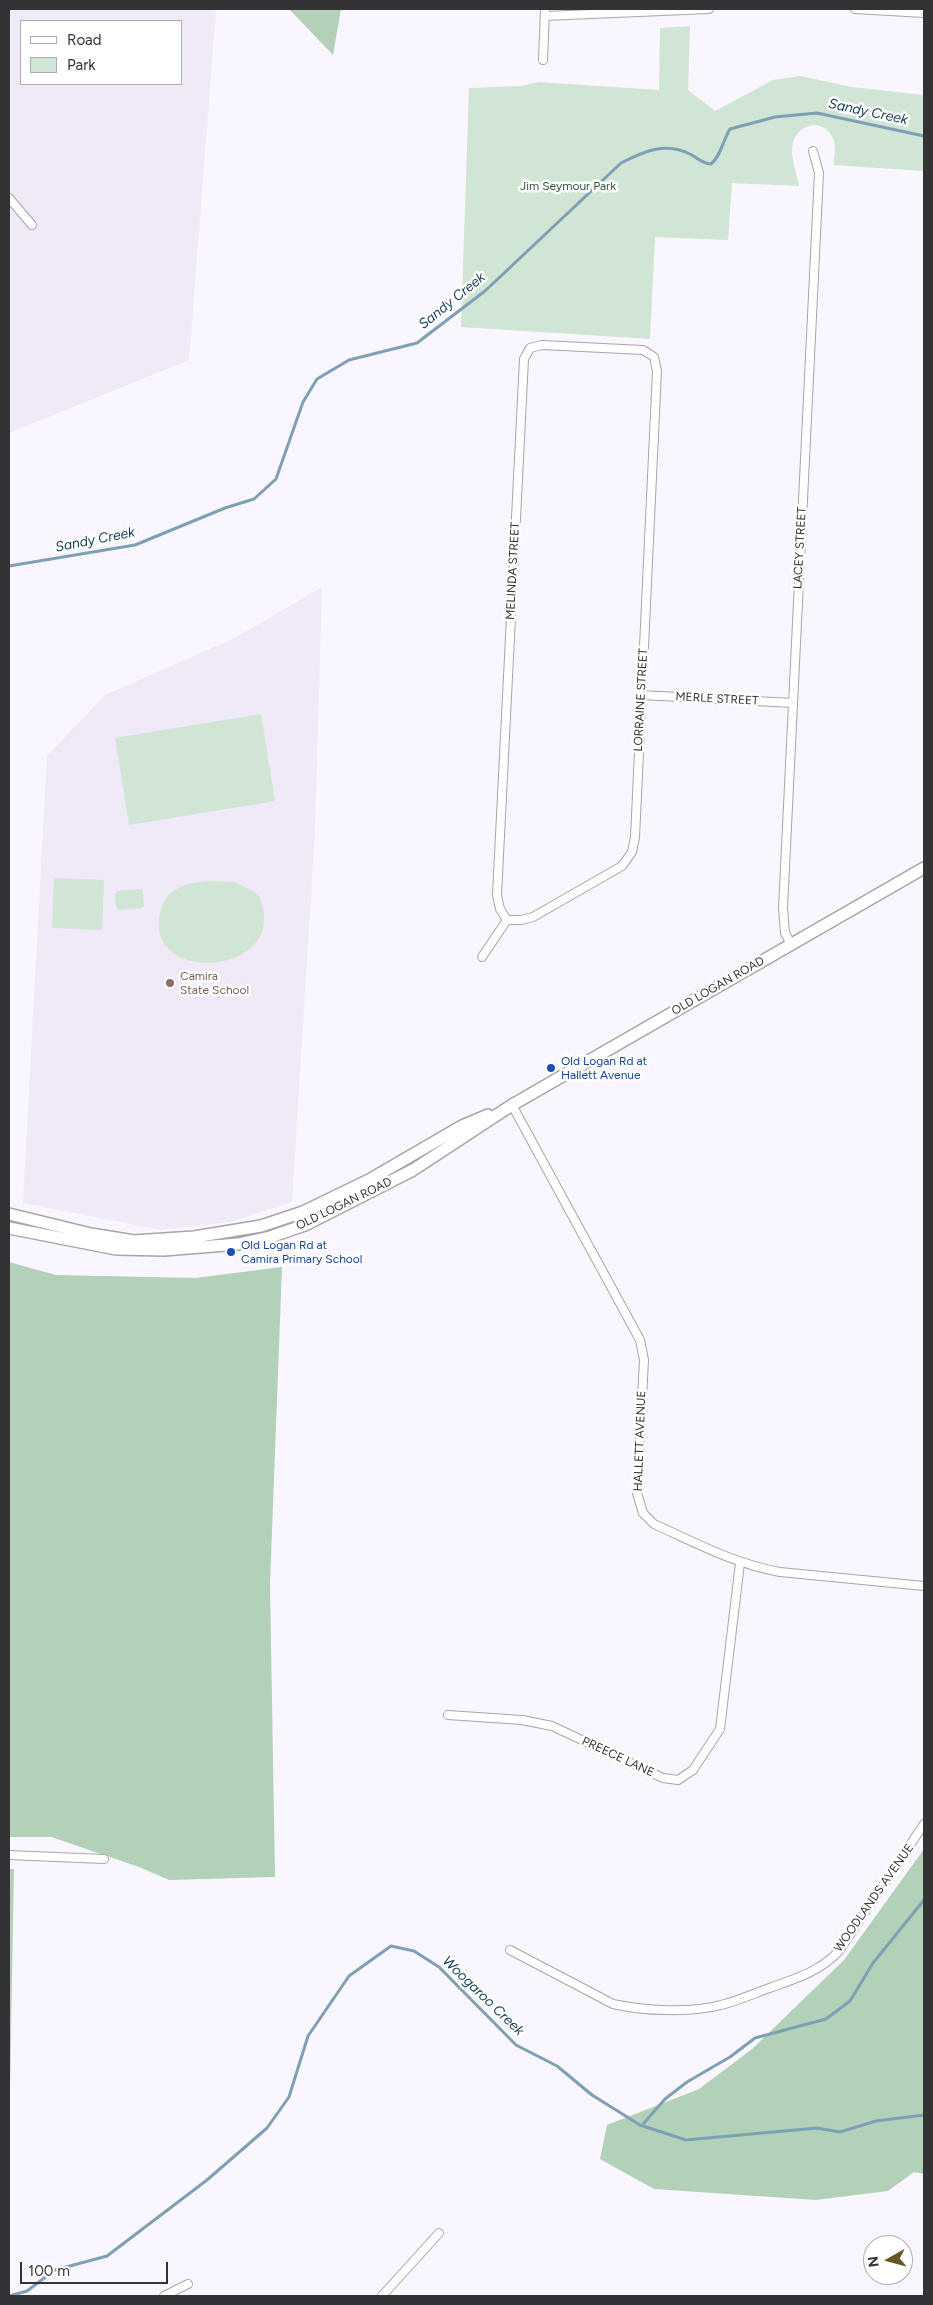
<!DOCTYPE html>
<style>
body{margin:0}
#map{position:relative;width:933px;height:2305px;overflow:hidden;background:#faf6ff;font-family:Figtree,sans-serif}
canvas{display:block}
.frame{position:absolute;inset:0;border:10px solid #333235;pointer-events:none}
.legend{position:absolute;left:20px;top:20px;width:162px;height:65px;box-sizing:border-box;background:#fff;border:1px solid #adadae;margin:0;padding:6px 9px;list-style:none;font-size:15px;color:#333235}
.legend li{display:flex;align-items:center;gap:10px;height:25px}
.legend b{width:25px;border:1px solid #adadae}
.north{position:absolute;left:863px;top:2235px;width:50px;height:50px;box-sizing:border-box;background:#fff;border:1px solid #adadae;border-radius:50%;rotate:263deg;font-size:14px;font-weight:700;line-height:20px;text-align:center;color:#333235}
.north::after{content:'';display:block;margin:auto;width:18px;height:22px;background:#655724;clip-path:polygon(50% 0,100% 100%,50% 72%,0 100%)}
.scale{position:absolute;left:20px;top:2262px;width:148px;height:22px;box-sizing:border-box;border:2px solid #333235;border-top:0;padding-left:6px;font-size:15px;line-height:18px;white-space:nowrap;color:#333235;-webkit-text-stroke:4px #fff;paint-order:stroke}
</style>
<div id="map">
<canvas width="933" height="2305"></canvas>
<div class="frame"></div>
<ul class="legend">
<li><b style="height:6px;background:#fff"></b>Road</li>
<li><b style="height:14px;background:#d0e5d3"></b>Park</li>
</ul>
<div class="north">N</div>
<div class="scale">100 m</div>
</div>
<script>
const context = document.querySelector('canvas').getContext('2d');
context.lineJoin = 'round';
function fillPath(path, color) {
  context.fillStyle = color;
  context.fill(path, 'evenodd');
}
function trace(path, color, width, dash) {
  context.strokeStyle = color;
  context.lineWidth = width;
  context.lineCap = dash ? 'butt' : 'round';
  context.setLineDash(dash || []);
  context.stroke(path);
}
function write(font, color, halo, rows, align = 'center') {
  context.font = font + ' Figtree,sans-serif';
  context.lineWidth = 5;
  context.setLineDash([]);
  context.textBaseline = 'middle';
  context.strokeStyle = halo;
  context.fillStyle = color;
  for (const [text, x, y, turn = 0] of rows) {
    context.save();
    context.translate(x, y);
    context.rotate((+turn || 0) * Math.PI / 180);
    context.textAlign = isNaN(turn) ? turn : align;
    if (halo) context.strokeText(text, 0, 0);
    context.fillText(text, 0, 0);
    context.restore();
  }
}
fillPath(new Path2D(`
 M9,9H216L189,360L9,433ZM21,21H181V84H21Z
 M322,587L315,829L292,1202L230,1222L161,1230L23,1203L47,756L105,695L235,638Z`), '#efe9f8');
fillPath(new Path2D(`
 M690,26L688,90L715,111L773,80L800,76L852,87L924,95V171L834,165C834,158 836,148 834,141C826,115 792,123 792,151C792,162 797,175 799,186L732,183L728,240L655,237L650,339L461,327L469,88L521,86L538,82L659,90L660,28Z
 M261,714L275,801L129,825L115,738Z
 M54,878L104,880L102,930L52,928Z
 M211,881L234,882L258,894C297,976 138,989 161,909C168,886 191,882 211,881Z
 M141,889L143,892L144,906L142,908L119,910L116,908L115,894L117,891Z`), '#d0e5d3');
fillPath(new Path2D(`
 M289,9H341L333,55Z
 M9,1262L56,1275L195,1278L282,1267L270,1584L275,1877L169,1880L139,1867L51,1837H9Z
 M924,1849V2174L914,2172L888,2191L816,2200L654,2189L600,2159L607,2125L699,2089L752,2049L844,1960Z
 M9,1869H14L9,2144Z`), '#b3d1b8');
trace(new Path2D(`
 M9,566L135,545L225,508L254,499L276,479L303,402L317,379L349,360L417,343L485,291L621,163C643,152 665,141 690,154C698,158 701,163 711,164C721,156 723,140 730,129L775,117L817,113L924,136
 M644,2123L665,2099L687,2082L730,2057L755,2038L826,2019L850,2001L873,1963L924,1900
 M9,2296L27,2291L55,2270L107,2256L207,2180L267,2128L289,2097L308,2036L349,1976L391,1946L414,1951L439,1967L516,2045L557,2066L592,2095L640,2125L686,2140L817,2128L840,2132L876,2121L924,2115`), '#7ea0b4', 3);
const street = new Path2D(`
 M855,9L924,13
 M545,16L709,9
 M543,60L545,9
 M9,198L32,225
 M641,695L793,703
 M791,944L785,933L783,908L819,173L813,151
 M482,957L507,920H521L533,917L622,866L632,852L635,837L657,371L654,357L643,350L542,345L530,348L524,359L497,895L500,909L507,920
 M512,1105L640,1340L644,1360L637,1493L643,1513L654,1524C696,1543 735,1564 780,1572L924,1586
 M448,1715L522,1720L552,1726L663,1778L678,1780L693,1770L720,1729L740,1563
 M9,1855L104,1859
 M510,1950L613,2004C644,2011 691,2013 721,2005C738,2001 755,1993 772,1987C798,1978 820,1971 839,1951L924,1824
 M164,2296L188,2284
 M382,2296L439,2233`);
const secondary = new Path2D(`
 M9,1214L91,1234L134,1241L194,1237L261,1226L303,1212L369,1180L462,1126L488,1115
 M9,1228L116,1249L164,1250L238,1244L270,1237L305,1225L413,1170L512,1105L924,868`);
trace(street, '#a7a4ab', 10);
trace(secondary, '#a7a4ab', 14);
trace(street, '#fff', 8);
trace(secondary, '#fff', 11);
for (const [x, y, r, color] of [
 [170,983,5,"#8d6e63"],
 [551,1068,5,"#1a4fb4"],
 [231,1252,5,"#1a4fb4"]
]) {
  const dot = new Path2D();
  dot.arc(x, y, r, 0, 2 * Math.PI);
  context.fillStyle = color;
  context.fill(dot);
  trace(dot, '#fff', 2);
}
write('12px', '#2b5a36', '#fff', [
 ["Jim Seymour Park",568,186]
]);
write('12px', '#333235', '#fff', [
 ["LACEY STREET",800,548,-87],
 ["MELINDA STREET",513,571,-87],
 ["MERLE STREET",717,699,3],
 ["LORRAINE STREET",641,700,-87],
 ["OLD LOGAN ROAD",718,986,-30],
 ["OLD LOGAN ROAD",344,1204,-26],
 ["HALLETT AVENUE",640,1441,-88],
 ["PREECE LANE",618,1757,25],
 ["WOODLANDS AVENUE",874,1898,-55]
]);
write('12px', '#785e54', '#fff', [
 ["Camira",180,976],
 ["State School",180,990]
], 'left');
write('12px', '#164399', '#fff', [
 ["Old Logan Rd at",561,1061],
 ["Hallett Avenue",561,1075],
 ["Old Logan Rd at",241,1245],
 ["Camira Primary School",241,1259]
], 'left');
write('italic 14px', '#103e54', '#fff', [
 ["Sandy Creek",868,112,12],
 ["Sandy Creek",452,301,-39],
 ["Sandy Creek",95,540,-11],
 ["Woogaroo Creek",483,1996,44]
]);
</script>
